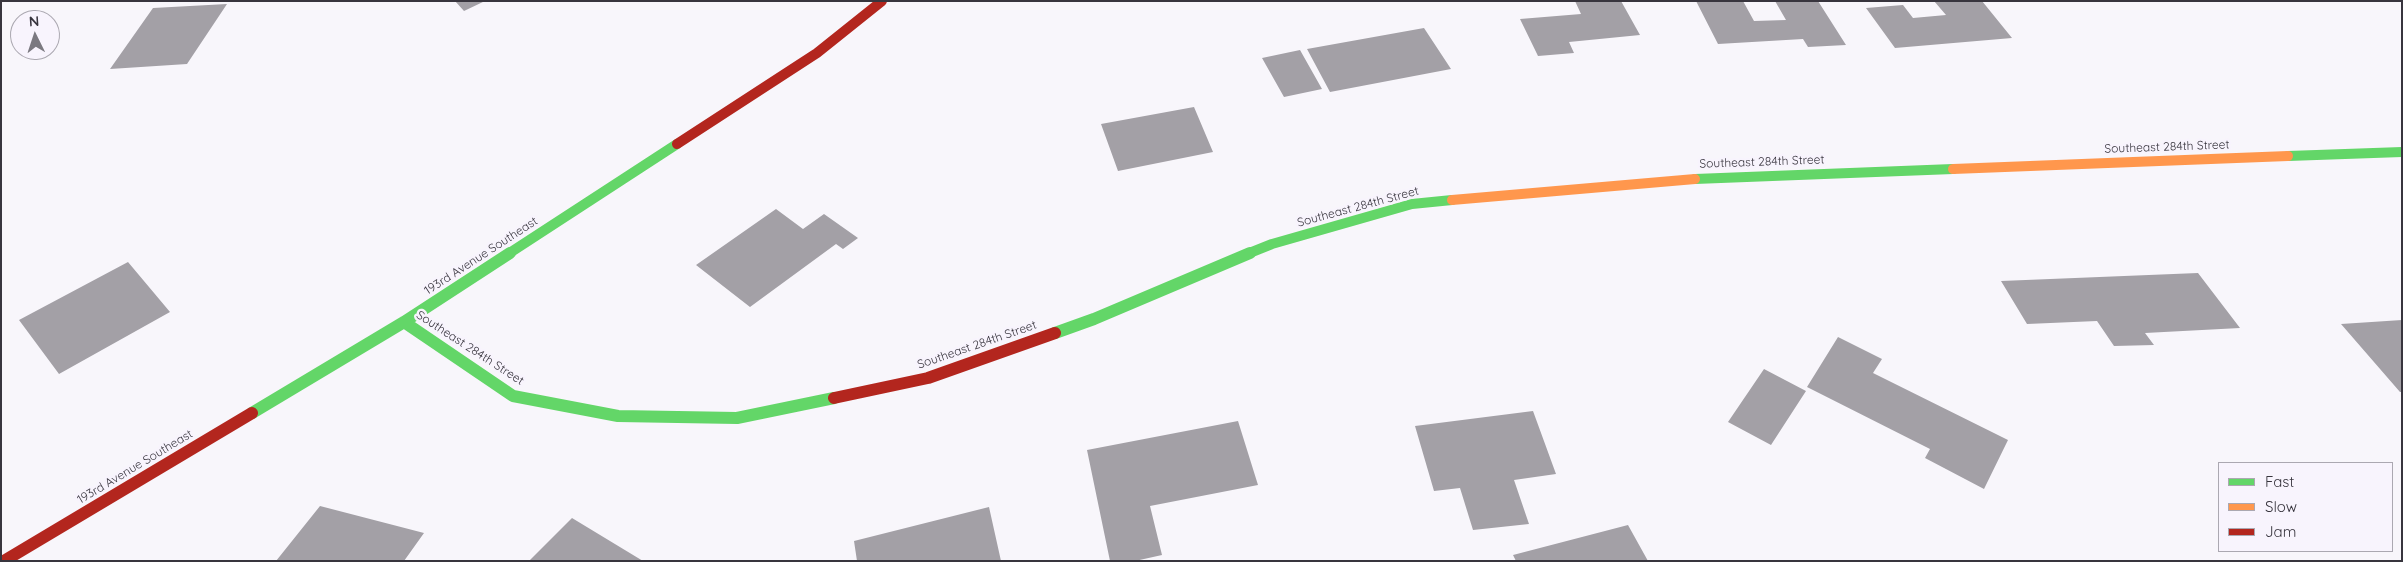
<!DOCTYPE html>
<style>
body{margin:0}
#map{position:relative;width:2403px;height:562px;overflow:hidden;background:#f8f6fb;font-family:Quicksand,sans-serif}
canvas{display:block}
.frame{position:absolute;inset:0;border:2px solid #38353e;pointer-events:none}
.legend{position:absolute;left:2218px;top:462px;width:175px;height:90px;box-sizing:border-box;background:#f8f4fd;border:1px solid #aba8b1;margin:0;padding:6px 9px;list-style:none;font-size:15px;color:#38353e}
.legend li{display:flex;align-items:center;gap:10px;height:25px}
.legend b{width:25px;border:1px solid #aba8b1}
.north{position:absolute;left:10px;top:10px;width:50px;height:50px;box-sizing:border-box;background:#f8f4fd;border:1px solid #aba8b1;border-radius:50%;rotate:356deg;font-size:14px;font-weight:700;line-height:20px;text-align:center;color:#38353e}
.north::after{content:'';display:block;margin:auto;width:18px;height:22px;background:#7b7980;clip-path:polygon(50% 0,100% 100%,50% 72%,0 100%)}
</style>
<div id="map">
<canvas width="2403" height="562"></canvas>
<div class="frame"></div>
<ul class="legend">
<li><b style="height:6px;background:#63d668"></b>Fast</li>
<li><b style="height:6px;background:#ff974d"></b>Slow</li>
<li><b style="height:6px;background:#b3261e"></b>Jam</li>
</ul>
<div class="north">N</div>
</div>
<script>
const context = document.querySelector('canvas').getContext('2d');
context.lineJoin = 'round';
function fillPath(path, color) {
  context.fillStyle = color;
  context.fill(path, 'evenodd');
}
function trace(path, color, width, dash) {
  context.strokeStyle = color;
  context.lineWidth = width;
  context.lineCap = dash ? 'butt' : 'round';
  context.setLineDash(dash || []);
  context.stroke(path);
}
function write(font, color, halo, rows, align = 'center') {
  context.font = font + ' Quicksand,sans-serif';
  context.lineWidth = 5;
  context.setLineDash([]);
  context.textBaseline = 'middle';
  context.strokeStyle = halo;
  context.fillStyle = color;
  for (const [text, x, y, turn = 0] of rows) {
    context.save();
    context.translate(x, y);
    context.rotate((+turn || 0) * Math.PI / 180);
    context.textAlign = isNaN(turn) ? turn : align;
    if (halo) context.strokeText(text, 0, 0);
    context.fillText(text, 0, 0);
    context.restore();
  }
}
fillPath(new Path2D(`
 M455,1H485L464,11Z
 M1575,1H1621L1640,35L1569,42L1574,53L1538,56L1520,19L1581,14Z
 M1696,1H1743L1754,21L1786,20L1775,1H1818L1846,45L1808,47L1803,39L1718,44Z
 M1934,1H1982L2012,38L1895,48L1866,8L1903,5L1913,18L1946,15Z
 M227,4L187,64L110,69L153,8Z
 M1424,28L1451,69L1330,92L1307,49Z
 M1300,50L1322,89L1284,97L1262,58Z
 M1194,107L1213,152L1118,171L1101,124Z
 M776,209L803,229L824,214L858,238L843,249L836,244L750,307L696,265Z
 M128,262L170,312L59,374L19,320Z
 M2198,273L2240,328L2145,333L2154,345L2114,346L2097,321L2027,324L2001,281Z
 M2402,320V392H2400L2341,324Z
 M1838,337L1882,359L1873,373L2008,440L1984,489L1925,458L1930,449L1807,387Z
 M1764,369L1806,391L1771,445L1728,422Z
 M1533,411L1556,474L1514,480L1529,524L1473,530L1460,488L1434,491L1415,426Z
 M1238,421L1258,485L1150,506L1162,555L1135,561H1110L1087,450Z
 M320,506L424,533L404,561H276Z
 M989,507L1001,561H857L854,541Z
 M572,518L643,561H529Z
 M1628,525L1648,561H1516L1513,555Z`), '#a3a0a6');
trace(new Path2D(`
 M2288,156L2402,152
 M1695,179L1953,169
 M508,254L677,144
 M1247,254L1272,244L1412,204L1452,200`), '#63d668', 10);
trace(new Path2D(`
 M404,322L513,396L618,416L737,418L834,398
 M1055,333L1094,319L1250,253
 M252,413L404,322L510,253`), '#63d668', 12);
trace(new Path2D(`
 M1953,169L2288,156
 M1452,200L1695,179`), '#ff974d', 10);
trace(new Path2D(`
 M677,144L817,53L882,1`), '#b3261e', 10);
trace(new Path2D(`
 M834,398L928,378L1055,333
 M4,561L252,413`), '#b3261e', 12);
write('12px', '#38353e', '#f8f4fd', [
 ["Southeast 284th Street",2167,147,-2],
 ["Southeast 284th Street",1762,162,-2],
 ["Southeast 284th Street",1358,207,-15],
 ["193rd Avenue Southeast",481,256,-33],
 ["Southeast 284th Street",977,345,-19],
 ["Southeast 284th Street",470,348,33],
 ["193rd Avenue Southeast",135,467,-31]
]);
</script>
